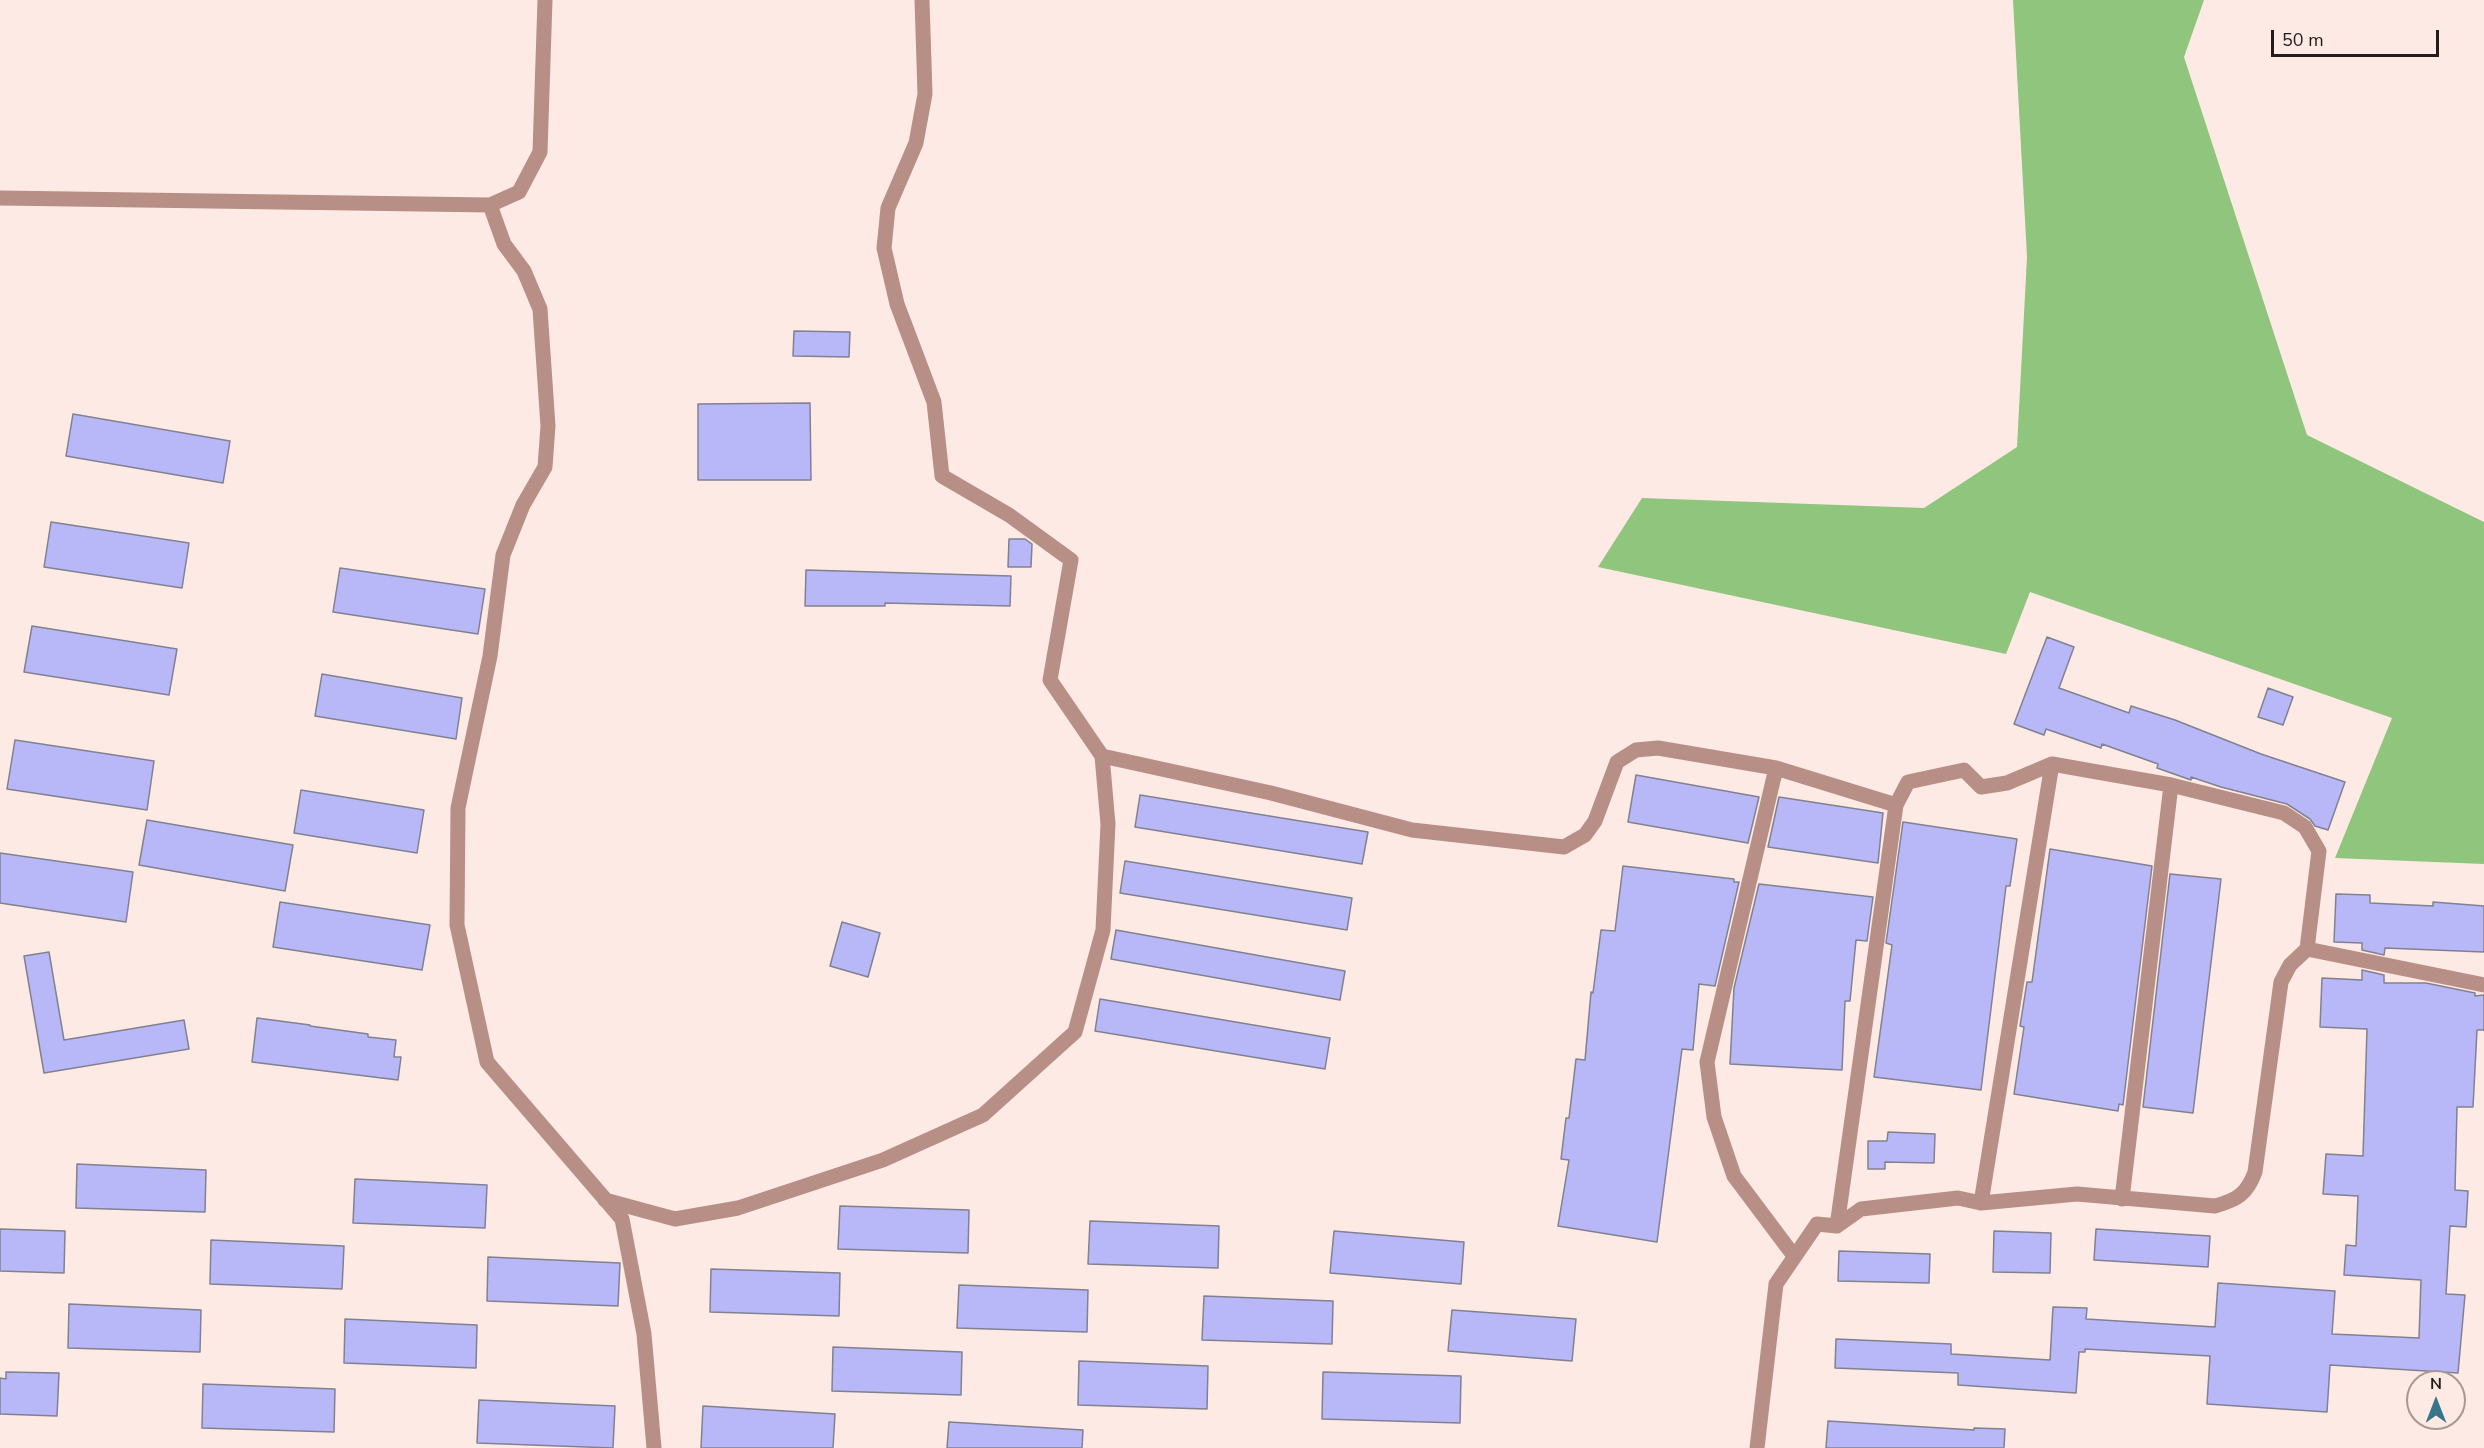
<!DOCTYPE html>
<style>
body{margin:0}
#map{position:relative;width:2484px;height:1448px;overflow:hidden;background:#fdeae4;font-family:"Nunito Sans",sans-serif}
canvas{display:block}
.north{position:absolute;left:2406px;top:1370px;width:60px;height:60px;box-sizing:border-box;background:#fdeae4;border:2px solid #a69893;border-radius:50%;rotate:0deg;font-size:16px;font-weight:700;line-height:24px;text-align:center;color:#231c1a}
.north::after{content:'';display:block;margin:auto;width:21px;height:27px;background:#38758b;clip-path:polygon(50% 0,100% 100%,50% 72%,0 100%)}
.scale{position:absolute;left:2271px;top:30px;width:168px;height:27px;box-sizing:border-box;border:3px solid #231c1a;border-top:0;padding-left:8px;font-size:18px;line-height:21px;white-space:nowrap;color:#231c1a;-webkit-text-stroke:4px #fdeae4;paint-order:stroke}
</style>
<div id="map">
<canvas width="2484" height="1448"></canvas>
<div class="north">N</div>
<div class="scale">50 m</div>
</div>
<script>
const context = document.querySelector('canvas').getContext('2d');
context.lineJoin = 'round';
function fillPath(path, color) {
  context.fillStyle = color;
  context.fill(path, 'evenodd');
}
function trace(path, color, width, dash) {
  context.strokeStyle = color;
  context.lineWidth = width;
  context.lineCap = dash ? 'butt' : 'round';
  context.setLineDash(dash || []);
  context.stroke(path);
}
fillPath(new Path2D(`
 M2013,0H2204L2184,57L2307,435L2484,522V864L2335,858L2392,718L2030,592L2006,654L1598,567L1642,498L1924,508L2017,447L2027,257Z`), '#90c57d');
const building = new Path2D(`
 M794,331L850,332L849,357L793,356Z
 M810,403L811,480H698V404Z
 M73,414L230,441L223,483L66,456Z
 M51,522L189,543L182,588L44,567Z
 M1009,539H1025L1032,544L1031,567H1008Z
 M340,568L485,589L478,634L333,612Z
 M806,570L1011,576L1010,606L885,603V606H805Z
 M32,626L177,649L169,695L24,672Z
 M2047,637L2074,647L2059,688L2129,713L2131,706L2175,720L2261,754L2345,782L2328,830L2315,826L2310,819L2287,804L2221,787L2191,777V780L2157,768L2158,764L2102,744L2101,748L2046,729L2044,735L2014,724Z
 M322,674L462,698L456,739L315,716Z
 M2268,688L2293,697L2283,725L2258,717Z
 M15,740L154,761L147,810L7,789Z
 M1636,775L1759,797L1748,843L1628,822Z
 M301,790L424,810L417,853L294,833Z
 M1140,795L1368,832L1362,864L1135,827Z
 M1779,797L1883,813L1878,863L1768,847Z
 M147,820L293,845L285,891L139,865Z
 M1903,822L2017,839L2010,886H2006L1981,1090L1874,1077L1892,945L1886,943Z
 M2050,849L2152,866L2123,1105L2119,1104L2118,1111L2014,1094L2024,1027L2020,1026L2027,982H2032Z
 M0,853L133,872L126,922L0,903Z
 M1125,861L1352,898L1347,930L1120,893Z
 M1623,866L1734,879V882H1739L1715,986L1699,984L1693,1050L1682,1049L1657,1242L1558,1226L1569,1160L1561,1159L1566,1118H1569L1576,1059L1585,1060L1591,992L1593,993L1601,930L1615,931Z
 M2170,874L2221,879L2193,1113L2143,1107Z
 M1759,884L1873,897L1867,941L1856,940L1850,1001H1845L1842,1070L1730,1064L1734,988Z
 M2336,894L2370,895V903L2433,906V902L2484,906V952L2385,948L2384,955L2362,950V943L2334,942Z
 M280,902L430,925L422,970L273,947Z
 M842,922L880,933L868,977L830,966Z
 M1116,930L1345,971L1340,1000L1111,959Z
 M49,952L64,1040L184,1020L189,1049L44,1073L24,956Z
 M2362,970L2384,975V983H2426L2475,993V996L2484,995V1030H2477L2473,1107H2457L2455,1190L2468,1191L2466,1227L2450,1226L2446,1294L2465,1295L2458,1373L2330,1365L2327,1412L2207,1404L2210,1356L2085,1349V1352H2079L2076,1393L1958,1385V1373L1835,1368L1836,1339L1951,1344V1354L2050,1360L2053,1307L2087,1308L2086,1319L2215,1327L2218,1283L2335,1291L2332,1334L2419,1338L2421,1280L2344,1275L2346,1245L2356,1246L2358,1196L2323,1194L2326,1154L2363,1156L2367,1029L2320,1027L2322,978L2362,980Z
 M1100,999L1330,1038L1325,1069L1095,1031Z
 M257,1018L310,1025V1026L368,1034V1037L396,1040L394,1057H401L398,1080L252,1062Z
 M1888,1132L1935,1134L1934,1163L1885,1162V1169H1868V1141H1887Z
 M77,1164L206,1170L205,1212L76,1208Z
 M355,1179L487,1185L485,1228L353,1223Z
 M840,1206L969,1210L968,1253L838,1249Z
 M1090,1221L1219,1226L1218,1268L1088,1264Z
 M0,1229L65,1231L64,1273L0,1271Z
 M2096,1229L2210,1236L2208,1267L2094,1260Z
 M1334,1231L1464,1242L1461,1284L1330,1273Z
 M1994,1231L2051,1233L2050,1273L1993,1272Z
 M211,1240L344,1246L342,1289L210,1284Z
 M1839,1251L1930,1254L1929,1283L1838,1281Z
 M488,1257L620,1263L618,1306L487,1301Z
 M711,1269L840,1273L839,1316L710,1312Z
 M959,1285L1088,1290L1087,1332L957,1328Z
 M1204,1296L1333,1301L1332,1344L1202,1340Z
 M69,1304L201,1310L200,1352L68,1348Z
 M1452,1310L1576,1319L1572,1361L1448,1351Z
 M345,1319L477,1325L476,1368L344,1363Z
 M833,1347L962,1352L961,1395L832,1391Z
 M1079,1361L1208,1366L1207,1409L1078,1405Z
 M6,1372L59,1373L57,1416L0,1414V1378L6,1379Z
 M1323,1372L1461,1376L1460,1423L1322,1419Z
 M203,1384L335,1389L334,1432L202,1428Z
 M479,1400L615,1406L613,1448L477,1443Z
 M703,1406L835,1414L833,1448H701Z
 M1828,1421L1974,1430V1428L2005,1429L2004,1448H1826Z
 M949,1422L1083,1430L1082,1448H947Z`);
fillPath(building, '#b8b8f9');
trace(building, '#818190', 1.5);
trace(new Path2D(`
 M0,198L490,205L519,192L540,152L545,0
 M490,205L504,244L524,271L540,309L548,426L545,467L523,505L503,555L490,656L458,808L457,925L487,1062L622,1219L644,1334L654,1448
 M1102,756L1271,793L1412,830L1564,847L1585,835L1595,821L1617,762L1636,750L1658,748L1776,768L1896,805L1908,782L1964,770L1981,787L2007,783L2052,764L2171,785L2284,813L2305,827L2319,851L2307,949
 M1776,768L1707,1062L1714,1117L1734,1176L1794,1256
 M2122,1199L2171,785
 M605,1200L675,1219L738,1208L883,1160L983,1115L1075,1032L1103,930L1108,824L1102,756L1050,680L1071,560L1009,515L942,476L934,402L897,304L884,248L888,208L916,143L925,94L922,0
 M1981,1203L2052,764
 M1837,1226L1896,805
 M1757,1448L1776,1284L1817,1224L1837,1226L1861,1209L1958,1198L1981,1203L2077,1194L2215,1206C2237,1200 2247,1194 2255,1172L2281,982L2290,965L2307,949L2484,985`), '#b88f86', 15);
</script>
